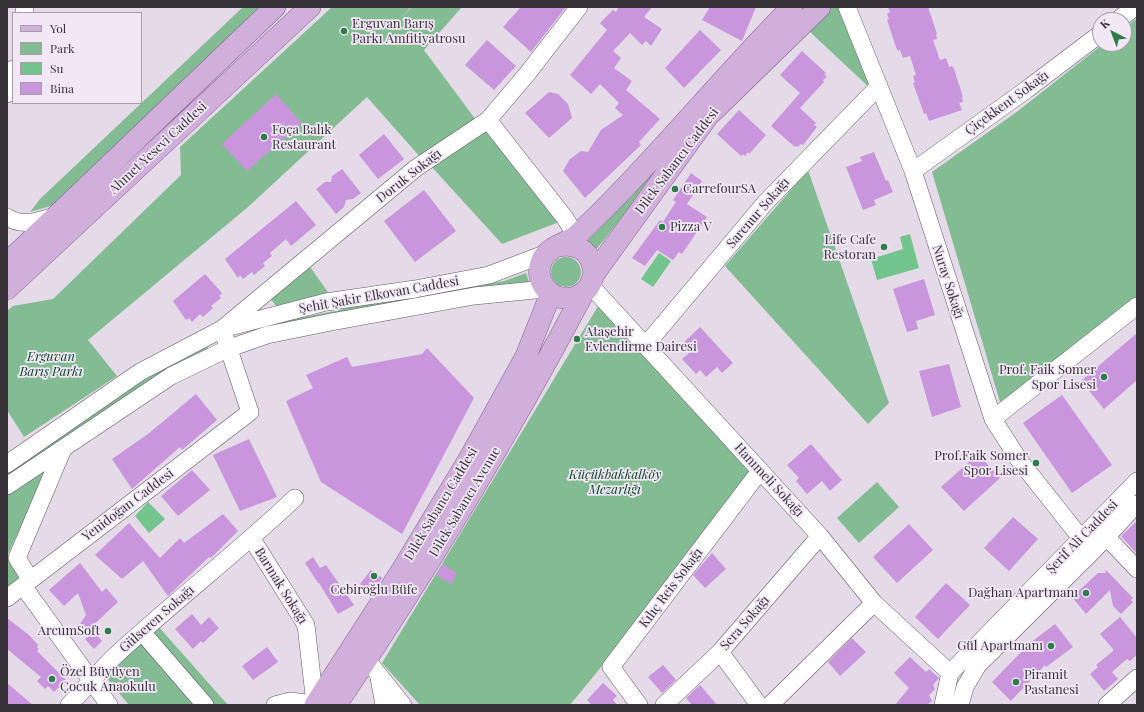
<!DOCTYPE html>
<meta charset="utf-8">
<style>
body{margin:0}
#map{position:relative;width:1144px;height:712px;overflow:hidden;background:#e4dae8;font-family:"Playfair Display",serif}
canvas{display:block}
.frame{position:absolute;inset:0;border:8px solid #363238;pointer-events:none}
.legend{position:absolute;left:12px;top:12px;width:130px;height:92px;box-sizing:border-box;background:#f1e7f5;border:1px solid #a69fa9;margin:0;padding:5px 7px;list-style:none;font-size:12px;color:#363238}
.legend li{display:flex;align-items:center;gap:8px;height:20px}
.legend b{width:20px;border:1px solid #a69fa9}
.north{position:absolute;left:1092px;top:12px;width:40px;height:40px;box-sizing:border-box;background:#f1e7f5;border:1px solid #a69fa9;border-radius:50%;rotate:318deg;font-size:11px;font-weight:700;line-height:16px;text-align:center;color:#363238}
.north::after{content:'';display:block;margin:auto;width:14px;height:18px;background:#2e7c4c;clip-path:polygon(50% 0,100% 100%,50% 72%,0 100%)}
</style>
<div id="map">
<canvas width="1144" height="712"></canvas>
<div class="frame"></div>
<ul class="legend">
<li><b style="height:5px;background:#d0afdb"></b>Yol</li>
<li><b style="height:11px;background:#83bc93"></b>Park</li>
<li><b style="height:11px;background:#73c48d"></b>Su</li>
<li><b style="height:11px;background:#c995dc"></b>Bina</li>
</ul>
<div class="north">K</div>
</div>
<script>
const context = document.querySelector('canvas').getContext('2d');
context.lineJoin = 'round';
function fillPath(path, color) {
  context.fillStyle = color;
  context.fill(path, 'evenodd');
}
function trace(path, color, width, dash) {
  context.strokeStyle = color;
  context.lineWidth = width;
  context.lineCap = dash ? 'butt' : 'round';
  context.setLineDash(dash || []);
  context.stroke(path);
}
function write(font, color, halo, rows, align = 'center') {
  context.font = font + ' "Playfair Display",serif';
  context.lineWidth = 3.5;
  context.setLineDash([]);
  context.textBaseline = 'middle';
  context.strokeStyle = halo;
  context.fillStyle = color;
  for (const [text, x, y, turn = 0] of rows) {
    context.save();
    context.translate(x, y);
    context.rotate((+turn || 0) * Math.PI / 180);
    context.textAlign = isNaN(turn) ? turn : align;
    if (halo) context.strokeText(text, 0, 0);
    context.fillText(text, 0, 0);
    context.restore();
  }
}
fillPath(new Path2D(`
 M243,7H263L54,205L30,212L40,199Z
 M332,7H411L398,20L412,7H462L424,50L476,120L421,158L367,97L248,207L88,340L117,376L24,437L7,410V311L13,306L53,299L181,175L180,147Z
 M805,7H811L698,122L595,251L587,241L633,195L695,118Z
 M826,7H842L873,91L807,29Z
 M1137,18V303L1000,402L932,172L1018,111L1103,44H1124V28Z
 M487,124L559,222L502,244L430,165Z
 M808,170L889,403L868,424L725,266Z
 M551 272a15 15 0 1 1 30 0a15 15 0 1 1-30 0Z
 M308,264L330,295L277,307L268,296Z
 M526,273L529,282L254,331L252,327L335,311L372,302L435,294L504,281Z
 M600,303L755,479L570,705H420L382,663Z
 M207,344L208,349L7,477V471L165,366Z
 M51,465L7,556L22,579L7,589V494Z
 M877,482L899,507L859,543L837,518Z
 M158,626L227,704L129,705L104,675Z`), '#83bc93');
fillPath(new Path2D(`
 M910,234L919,268L877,280L871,259L903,249L900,237Z
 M659,253L671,261L653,287L641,279Z
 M148,502L165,519L149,533L135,516Z`), '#73c48d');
fillPath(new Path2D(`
 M521,7H566L531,52L503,27Z
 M619,7H652L644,17L662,29L651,46L646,41L642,45L630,33L613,51L621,58L614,68L632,81L626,90L660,119L639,142L641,145L585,198L563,171L570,159L581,151L588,152L601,130L623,115L615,108L619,103L600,84L591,94L570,75L607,30L600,23L613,10L616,12Z
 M710,7H756L742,41L702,20Z
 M888,7H928L937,34L936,35L937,39L933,40L940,60L946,58L949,67L952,66L954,69L963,97H962L963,102L959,103L962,110L929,121L926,113L924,114L913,83L915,82L913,76L916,75L910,56L903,58L900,50L898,51L896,47L887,20L889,19L887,14L890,12Z
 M700,30L721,50L684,88L665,68Z
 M487,40L516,66L494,90L465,65Z
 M802,51L826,73L824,74L827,77L823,80L824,82L800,108L816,123L814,125L817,127L803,145L801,144L798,147L796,146L795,147L771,126L800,93L780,75Z
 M549,92L558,94L568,104L572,118L549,138L525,113Z
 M276,94L302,123L247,171L222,144Z
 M739,110L766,135L749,154L748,152L745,156L743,154L741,156L717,134Z
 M384,134L404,159L378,179L359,155Z
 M874,152L886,181L888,180L893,192L874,200L876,205L863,210L846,167L862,161L860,157Z
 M342,169L361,193L353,199L346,200L344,207L336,214L316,189L325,182H331L332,176Z
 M691,173L702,181L687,204L707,217L682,254L679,252L673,260L657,250L645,266L632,258L660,220L663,222L676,202L673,200Z
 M424,190L456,231L415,262L384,221Z
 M296,201L316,225L291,246L286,239L270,253L272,256L263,263L265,266L254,275L252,272L243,279L240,275L238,278L225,259Z
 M205,274L222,293L219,296L221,298L211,306L213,308L203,317L200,314L192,322L189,318L186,320L173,301Z
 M924,279L935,315L916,321L918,329L907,332L893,289Z
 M700,327L733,363L722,373L717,367L706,377L700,370L696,374L682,359L689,353L681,345Z
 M1137,333V380L1104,409L1081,381Z
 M427,348L474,398L402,534L321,482L286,401L313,388L306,375L347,357L352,367L422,354Z
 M949,364L961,407L932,417L919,371Z
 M196,394L217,420L182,450L180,447L132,489L112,459L148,434Z
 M1062,395L1112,465L1072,493L1023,423Z
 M249,439L277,497L240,511L213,455Z
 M811,444L842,480L830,491L822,481L807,494L796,481L799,478L787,465Z
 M978,454L1000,478L964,511L941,487Z
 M192,470L210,490L178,516L161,496Z
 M223,514L238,531L211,558L209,557L168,596L143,561L122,579L95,555L129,523L160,558L180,538L184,543Z
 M1013,517L1038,539L1009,571L984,548Z
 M1137,521V554L1121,536Z
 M909,524L933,550L897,583L873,557Z
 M712,553L726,569L705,588L693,575Z
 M313,557L320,568L326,565L354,605L338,614L319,583H318L305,563Z
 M80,563L102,592L106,588L118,602L89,629L80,624L86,615L78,593L64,606L49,590Z
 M443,564L457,573L451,584L436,575Z
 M1105,569L1133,598L1131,600L1133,602L1121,614L1113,606L1110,590L1086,614L1072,597L1098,573H1106Z
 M371,570L382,578L371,593L360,584Z
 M946,583L970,605L938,639L915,617Z
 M192,614L201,625L209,617L219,628L203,643L201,641L193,649L175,629Z
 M1120,617L1137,638V655L1130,661L1127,659L1112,672L1118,679L1104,691L1090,674L1098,667L1096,665L1113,651V649L1100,634Z
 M7,618L29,635L38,645L37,647L39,649L37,651L66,680L54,692L48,686L45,689L37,681L41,677L7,649Z
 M1055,624L1073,647L1046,667L1045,665L1011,701L992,682L1029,644Z
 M94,632L102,641L94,649L85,639Z
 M852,638L866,652L840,676L828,662Z
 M267,647L278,662L253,680L242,666Z
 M910,657L926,672L929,669L939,678L933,685L935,689L929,695L932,701L927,705H895L909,688L894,673Z
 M663,665L676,680L662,693L648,677Z
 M7,683L33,705H7Z
 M603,683L617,696L613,700L617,705H592L587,700Z
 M700,685L717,705H692L686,698Z`), '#c995dc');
const minor = new Path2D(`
 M847,7L913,171L993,419L1019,460L1092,552
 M24,13L25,7
 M1118,20L1135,7
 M7,94L13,69
 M488,120L565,218L576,236
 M913,171L1026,90L1100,34
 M7,217C22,227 39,221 55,216
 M590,285L820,536L874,603L950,673
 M645,346L765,203L879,86
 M993,419L1137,306
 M7,464L140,372L222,329L326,302L415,289L489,275L547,253
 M7,486L171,376L227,349L267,335L331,322L474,296L545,289
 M1099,529L1137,569
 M252,539L306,625L315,704L290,701L275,705
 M30,579L17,558L63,449
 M23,586L109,705
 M7,598L250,412L222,329L416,168L488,120L527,74L579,7
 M142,632L205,705
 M720,652L759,705
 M367,660L403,705
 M379,678L384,705
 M69,705C85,689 99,671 115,656C173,602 237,553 295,498
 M639,705L611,667L760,471
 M664,705L720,652L820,536
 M770,705L874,603
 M943,705L950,673L1137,481
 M960,705L965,687L978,665L1092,552L1137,504
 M1107,705L1137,678`);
const major = new Path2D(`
 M555,247C595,235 607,286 575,297C553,304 532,282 542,260C549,246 565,244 576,236C583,230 589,223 596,217C664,150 724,75 792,7
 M7,263L275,7
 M594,274L708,116L820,7
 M7,289L310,7
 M315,705L402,570L469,459L526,356L551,293
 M336,705C426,572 509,434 584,292`);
trace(minor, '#615864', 18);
trace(major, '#856092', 22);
trace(minor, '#fff', 17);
trace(major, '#d0afdb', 21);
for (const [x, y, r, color] of [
 [344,31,4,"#2e7c4c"],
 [264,137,4,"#2e7c4c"],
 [675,189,4,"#2e7c4c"],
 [662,227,4,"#2e7c4c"],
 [884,247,4,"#2e7c4c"],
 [577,339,4,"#2e7c4c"],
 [1104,377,4,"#2e7c4c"],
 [1036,463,4,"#2e7c4c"],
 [374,576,4,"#2e7c4c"],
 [1086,593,4,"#2e7c4c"],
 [108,631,4,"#2e7c4c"],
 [1051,646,4,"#2e7c4c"],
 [52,679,4,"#2e7c4c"],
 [1016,682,4,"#2e7c4c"]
]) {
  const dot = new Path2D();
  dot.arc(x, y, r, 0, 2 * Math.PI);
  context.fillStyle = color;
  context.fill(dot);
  trace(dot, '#f1e7f5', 1.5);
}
write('13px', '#363238', '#f1e7f5', [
 ["Erguvan Barış",352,24],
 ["Parkı Amfitiyatrosu",352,39],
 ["Foça Balık",272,130],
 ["Restaurant",272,145],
 ["CarrefourSA",683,189],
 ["Pizza V",670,227],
 ["Life Cafe",876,240,"right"],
 ["Restoran",876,255,"right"],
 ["Ataşehir",585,332],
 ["Evlendirme Dairesi",585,347],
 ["Prof. Faik Somer",1096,370,"right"],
 ["Spor Lisesi",1096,385,"right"],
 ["Prof.Faik Somer",1028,456,"right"],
 ["Spor Lisesi",1028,471,"right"],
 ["Cebiroğlu Büfe",374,590,"center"],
 ["Dağhan Apartmanı",1078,593,"right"],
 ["ArcumSoft",100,631,"right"],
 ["Gül Apartmanı",1043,646,"right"],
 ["Özel Büyüyen",60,672],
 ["Çocuk Anaokulu",60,687],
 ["Piramit",1024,675],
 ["Pastanesi",1024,690]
], 'left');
write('13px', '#363238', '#f1e7f5', [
 ["Çiçekkent Sokağı",1007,103,-36],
 ["Ahmet Yesevi Caddesi",158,148,-43],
 ["Dilek Sabancı Caddesi",677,161,-53],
 ["Doruk Sokağı",409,176,-38],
 ["Sarenur Sokağı",758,213,-49],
 ["Nuray Sokağı",948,282,72],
 ["Şehit Şakir Elkovan Caddesi",379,295,-10],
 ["Hanımeli Sokağı",769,480,47],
 ["Dilek Sabancı Avenue",465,502,-59],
 ["Dilek Sabancı Caddesi",441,504,-59],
 ["Yenidoğan Caddesi",128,505,-37],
 ["Şerif Ali Caddesi",1082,537,-46],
 ["Barınak Sokağı",281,586,58],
 ["Kılıç Reis Sokağı",671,588,-53],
 ["Gülseren Sokağı",157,619,-41],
 ["Sera Sokağı",745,623,-49]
]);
write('italic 13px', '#084825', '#f1e7f5', [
 ["Erguvan",51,357],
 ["Barış Parkı",51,372],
 ["Küçükbakkalköy",615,475],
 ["Mezarlığı",615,490]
]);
</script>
